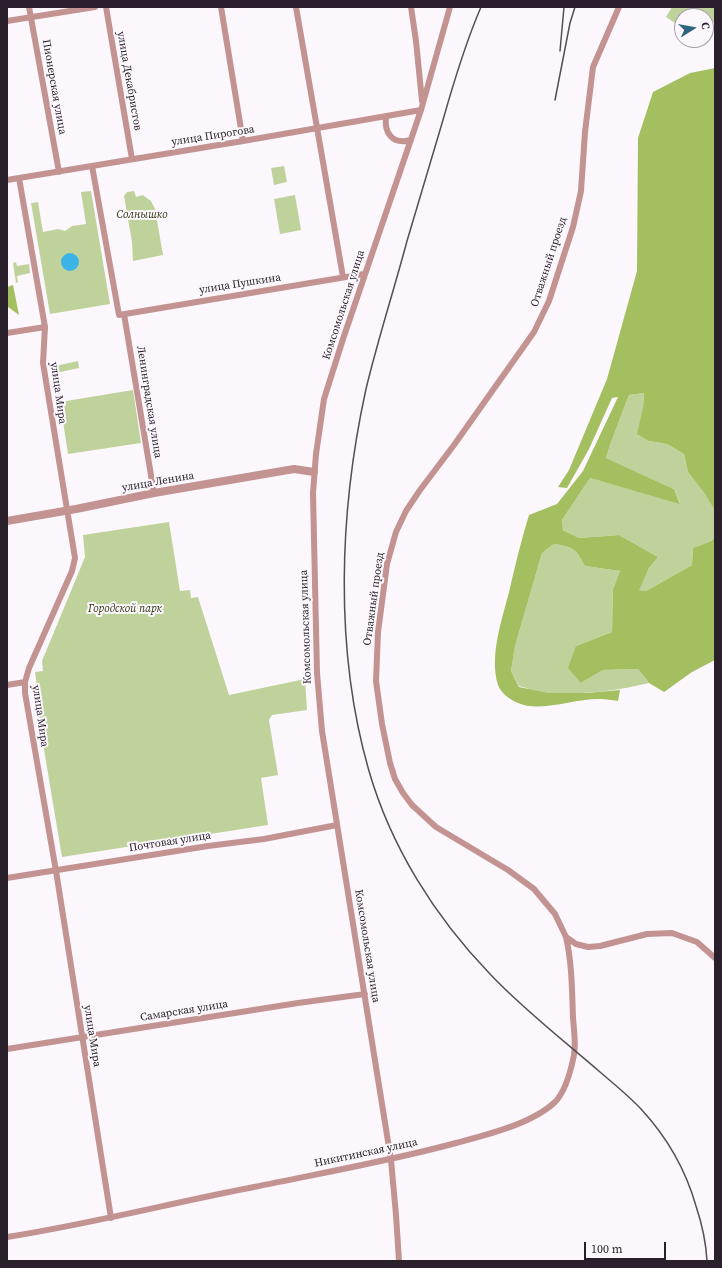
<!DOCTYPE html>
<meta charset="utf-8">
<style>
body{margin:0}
#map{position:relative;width:722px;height:1268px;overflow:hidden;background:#fcf7fd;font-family:"Source Serif 4",serif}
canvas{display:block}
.frame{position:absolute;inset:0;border:8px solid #29202b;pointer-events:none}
.north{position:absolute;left:674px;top:8px;width:40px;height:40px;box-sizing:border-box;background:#fcf7fd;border:1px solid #a8a1a9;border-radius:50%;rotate:79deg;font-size:11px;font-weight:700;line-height:16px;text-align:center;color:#29202b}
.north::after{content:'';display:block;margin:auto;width:14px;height:18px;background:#2d657f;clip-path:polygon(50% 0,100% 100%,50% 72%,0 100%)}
.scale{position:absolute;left:584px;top:1242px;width:82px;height:18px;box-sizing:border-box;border:2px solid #29202b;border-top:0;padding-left:5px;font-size:12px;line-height:14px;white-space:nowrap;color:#29202b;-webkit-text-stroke:3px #fcf7fd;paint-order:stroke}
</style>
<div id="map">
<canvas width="722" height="1268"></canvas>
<div class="frame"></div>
<div class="north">С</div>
<div class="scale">100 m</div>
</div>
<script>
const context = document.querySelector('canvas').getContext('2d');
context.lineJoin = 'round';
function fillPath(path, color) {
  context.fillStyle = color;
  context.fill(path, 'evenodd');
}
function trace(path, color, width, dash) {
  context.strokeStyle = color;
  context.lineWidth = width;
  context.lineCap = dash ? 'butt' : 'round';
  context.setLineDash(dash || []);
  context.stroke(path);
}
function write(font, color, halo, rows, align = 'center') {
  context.font = font + ' "Source Serif 4",serif';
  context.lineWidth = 4;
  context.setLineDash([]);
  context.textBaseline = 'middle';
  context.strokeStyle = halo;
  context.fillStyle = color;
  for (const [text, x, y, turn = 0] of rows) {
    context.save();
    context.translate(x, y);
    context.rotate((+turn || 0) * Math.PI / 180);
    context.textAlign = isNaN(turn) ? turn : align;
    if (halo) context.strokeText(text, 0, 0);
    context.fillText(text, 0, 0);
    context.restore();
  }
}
fillPath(new Path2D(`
 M672,7H715V22L706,24V16H682V28L666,17Z
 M284,166L287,182L274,185L271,168Z
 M91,191L110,304L50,314L31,203L38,202L43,232L58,229L65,231L72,226L86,224L81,192Z
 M134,191L136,197L143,195L151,201L155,209L163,255L133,261L132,242L124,196L127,192Z
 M295,195L301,230L280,234L274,199Z
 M16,262L17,266L29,264L30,273L17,276L18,282L16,283L13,263Z
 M78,361L79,368L56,373L55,366Z
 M133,390L141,443L68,454L60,402Z
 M644,393L643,408L649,441L667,444L684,454L688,472L704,493L715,511V537L711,541L693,548L692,565L646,591L638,590L649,568L658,557L619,535L579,538L563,530L562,520L590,478L680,503L674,489L606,458L610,445L629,395Z
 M169,522L180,591L190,590L191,598L198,597L229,695L305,679L307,710L272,715L269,720L278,775L261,778L268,825L62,857L35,696L38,695L35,672L43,671L42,661L85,557L83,535Z
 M554,544C574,547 576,549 585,566L620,571L613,589L612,632L576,646L581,683L603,670L638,669L649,683C616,691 583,695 550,693C540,692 529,689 519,686L511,671L515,646L542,553Z`), '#c0d29b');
fillPath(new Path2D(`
 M715,68V511L704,493L688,472L684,454L667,444L649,441L637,434L643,408L644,393L629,395L610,445L606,458L674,489L680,504L590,478L562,520L563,530L579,538L619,535L658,557L649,568L639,590L646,591L692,565L693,548L711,541L715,537V660L692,672L664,692L649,683L638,669L603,670L581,683L568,668L576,646L612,632L613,589L620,571L585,566C576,549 574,547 554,544L542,553L515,646L511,671L519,687L549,693H587L620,690L618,701C612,700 606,699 600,699C576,698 540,713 518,703C510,700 501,693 498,685C489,656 502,620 509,592C515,566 521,541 529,515L557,504L583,471L618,397L612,398L589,449L567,488L558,487L569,470L607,379L637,271L638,138L653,92L690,73Z
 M13,285L19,315L8,307L7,287Z`), '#a3bf5f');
fillPath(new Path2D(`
 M61 262a9 9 0 1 1 18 0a9 9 0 1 1-18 0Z`), '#3ab4e6');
trace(new Path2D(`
 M29,7L59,172
 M106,7L132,159
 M221,7L243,141
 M296,7L343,277
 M411,7L416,41L422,101
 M619,7L593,67L585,132L581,191L573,227L549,301L534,332L454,445L420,490L406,511L396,532L387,564L378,632L376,681L382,724L390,763L395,779L403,793L412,805L436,827L508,870L534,889L555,914L566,937L576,944L588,947L600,946L647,934L672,933L697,942L715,958
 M7,21L95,7
 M386,116C384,133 392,145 411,140
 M92,166L119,315L364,274
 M19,178L45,327L43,363L75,558L72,571L29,668L25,682V693L56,871L111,1218
 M7,180L243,141L421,110
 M124,314L154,493
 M7,333L45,327
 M7,685L25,682
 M7,878L208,846L264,839L337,825
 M7,1049L298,1003L365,994
 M7,1237C90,1224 171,1203 254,1187C321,1173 390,1161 456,1143C486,1135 532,1124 555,1102C566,1091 571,1070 574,1055C576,1043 574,1030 573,1018C572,990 572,963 566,937
 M399,1261L396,1215L391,1160L322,731L317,673L313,493L316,454L324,399L343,339L421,110L450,7`), '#c29391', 6);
trace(new Path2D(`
 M7,521L76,509L154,493L294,469L314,472`), '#c29391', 8);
trace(new Path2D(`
 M481,7C465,44 454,81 443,120C431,160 419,200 407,241C394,290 378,339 366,389C339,512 334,650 369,771C391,847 435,917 490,974C523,1009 563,1040 600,1072C614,1084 629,1096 641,1109C667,1137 686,1171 696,1206C702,1224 706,1242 707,1261
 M560,51L564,7
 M555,100L570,23L575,7`), '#554d57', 1.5);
write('11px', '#29202b', '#fcf7fd', [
 ["улица Декабристов",129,81,80],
 ["Пионерская улица",54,87,80],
 ["улица Пирогова",213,136,-9],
 ["Отважный проезд",549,262,-72],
 ["улица Пушкина",240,284,-9],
 ["Комсомольская улица",344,305,-72],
 ["улица Мира",58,393,82],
 ["Ленинградская улица",149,402,81],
 ["улица Ленина",158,482,-10],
 ["Отважный проезд",374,599,-82],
 ["Комсомольская улица",306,627,-92],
 ["улица Мира",40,716,82],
 ["Почтовая улица",170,842,-9],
 ["Комсомольская улица",367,946,81],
 ["Самарская улица",184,1011,-9],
 ["улица Мира",92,1036,81],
 ["Никитинская улица",366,1153,-12]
]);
write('italic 11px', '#2a350d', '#fcf7fd', [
 ["Солнышко",142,215],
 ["Городской парк",125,609]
]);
</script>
